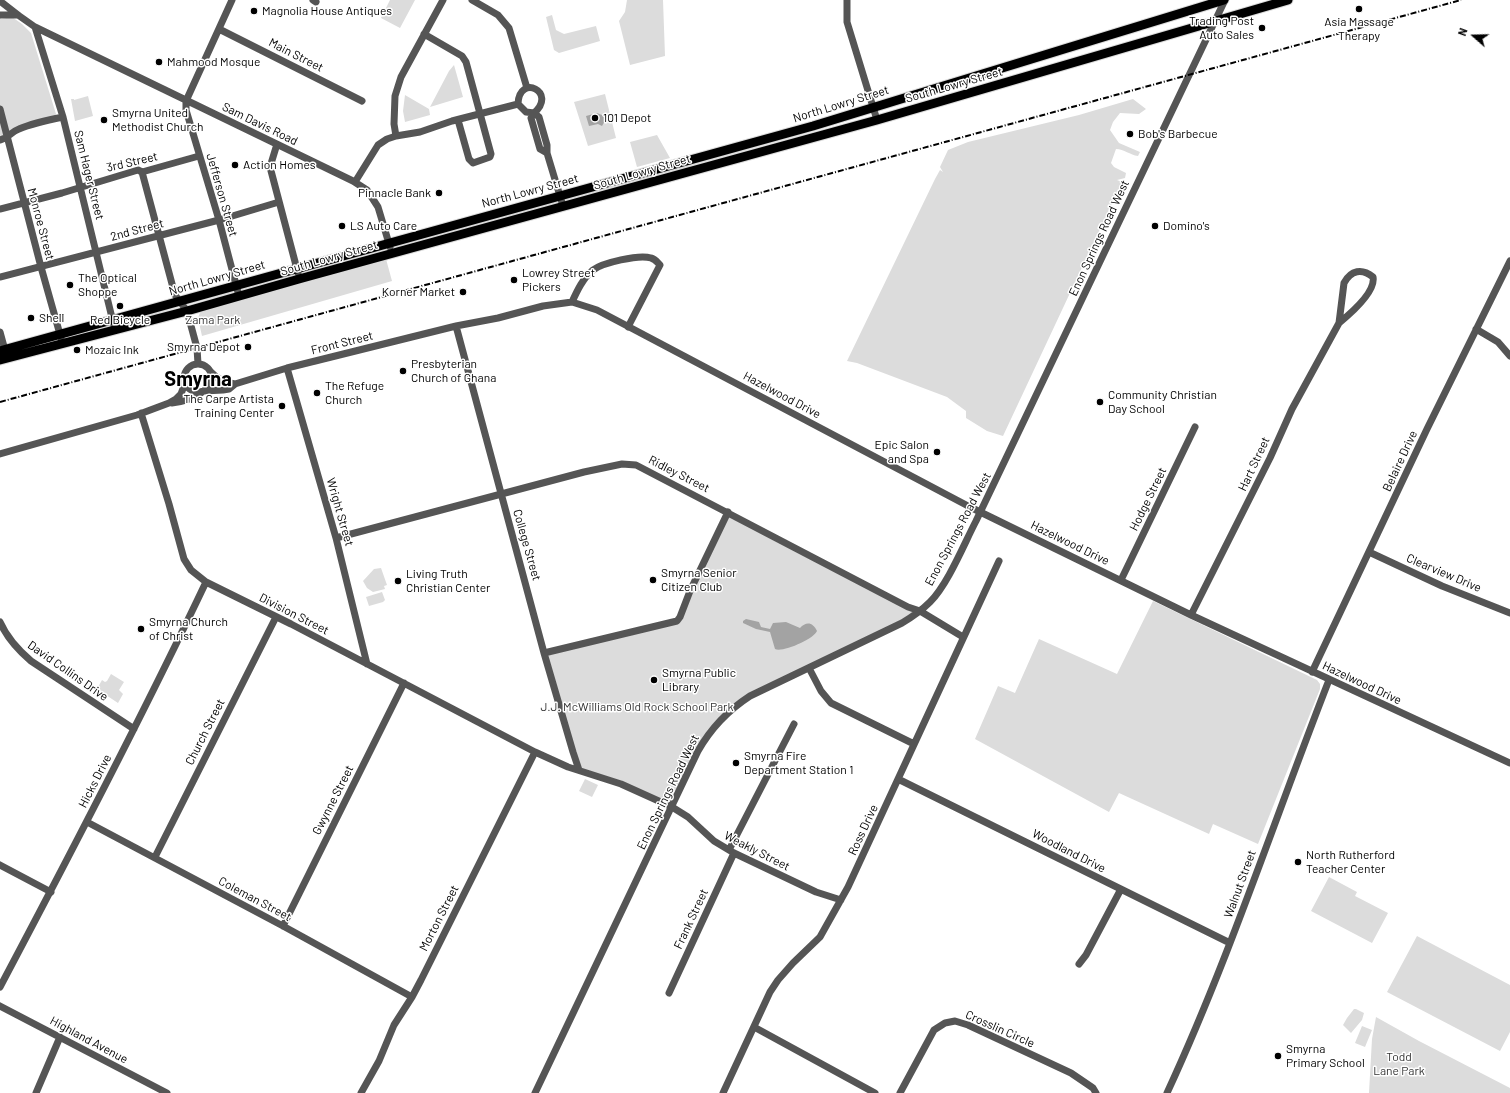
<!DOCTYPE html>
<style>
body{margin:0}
#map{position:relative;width:1510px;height:1093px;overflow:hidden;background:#fff;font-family:Barlow,sans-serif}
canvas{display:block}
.north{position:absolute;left:1454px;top:16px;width:40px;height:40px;-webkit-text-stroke:3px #fff;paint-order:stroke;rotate:290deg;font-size:11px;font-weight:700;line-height:16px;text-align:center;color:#000}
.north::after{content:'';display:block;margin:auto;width:14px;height:18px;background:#000;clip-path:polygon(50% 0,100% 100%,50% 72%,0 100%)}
</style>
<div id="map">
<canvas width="1510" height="1093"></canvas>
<div class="north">N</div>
</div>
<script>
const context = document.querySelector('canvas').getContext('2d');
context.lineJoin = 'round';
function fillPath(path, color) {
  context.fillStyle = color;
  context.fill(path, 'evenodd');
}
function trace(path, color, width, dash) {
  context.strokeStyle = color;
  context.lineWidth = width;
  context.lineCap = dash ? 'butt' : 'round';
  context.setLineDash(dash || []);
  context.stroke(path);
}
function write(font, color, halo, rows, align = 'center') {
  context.font = font + ' Barlow,sans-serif';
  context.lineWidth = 3;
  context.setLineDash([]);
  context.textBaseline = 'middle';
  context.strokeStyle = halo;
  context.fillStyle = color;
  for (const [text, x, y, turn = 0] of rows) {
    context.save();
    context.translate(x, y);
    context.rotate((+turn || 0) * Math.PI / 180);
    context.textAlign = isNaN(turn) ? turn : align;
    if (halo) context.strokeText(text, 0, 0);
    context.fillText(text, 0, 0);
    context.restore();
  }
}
fillPath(new Path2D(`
 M390,0H415L400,28L381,18Z
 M627,0H663L665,56L630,65L619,21L625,12Z
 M0,12L1,19L12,17L22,24L31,33L56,114L54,117L5,132L2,137H0Z
 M552,15L556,30L564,34L596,26L600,41L559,53L554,50L546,17Z
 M454,65L463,97L430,107L449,71Z
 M605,94L616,138L588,146L574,102Z
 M405,95L429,109L430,115L405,122L403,111Z
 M88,96L93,116L75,121L71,99H74V100Z
 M1133,99L1146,109L1139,114L1120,113L1113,122L1110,130L1119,143L1140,152L1138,156C1130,155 1124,149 1116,149L1111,163L1114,167L1126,173L1125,178L1117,180L1122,182L1003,436L987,431L966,418V411L947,397L857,363L847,361L935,179L940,170L943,172L940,167L948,150L968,142L1079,115Z
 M657,135L670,158L637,167L630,142Z
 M386,259L392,281L202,336L198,318L201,310Z
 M728,512L920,611L758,692L712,729L672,807L579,770L544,653L674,623Z
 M381,568L387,585L384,586L385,589L373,592L367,588L363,581L374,569Z
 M382,592L385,600L383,602L369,606L366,597Z
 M1153,601L1317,680L1320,684V689L1258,844L1213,824L1209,834L1119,793L1109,812L975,739L998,686L1015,693L1039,639L1117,674Z
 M111,674L124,682L119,690L123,694L118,703L97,689L102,680L105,682L107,681Z
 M585,779L598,785L592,797L579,791Z
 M1329,877L1357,892L1355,896L1388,913L1372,943L1311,911Z
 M1417,936L1510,985V1032L1500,1051L1387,992Z
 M1354,1009H1356L1364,1013L1362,1020L1351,1033L1343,1025L1347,1018Z
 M1376,1017L1419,1041L1510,1088V1093H1369L1372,1039Z
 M1362,1026L1372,1030L1365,1047L1355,1043Z`), '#dcdcdc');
fillPath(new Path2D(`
 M597,113L607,117L602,126L598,124L589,126L586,116Z
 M746,619L759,622L761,627L770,629L773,623L786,622L800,628C806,621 813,622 817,631C814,639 782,653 775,649L770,632L756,629L743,623V621Z`), '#a3a3a3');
const major = new Path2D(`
 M0,351L813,126L1224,0
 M0,360L187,311L299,279L877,120L1288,0`);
trace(major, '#dbdbdb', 11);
trace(new Path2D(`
 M232,0L186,101V110L219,220L239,296
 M313,0L316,2
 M443,0L401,77L395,96L394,124L396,136L420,132L452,121L518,104
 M472,0L498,15L509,28L527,88
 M847,0V22L877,120
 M0,1L18,15L35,27L353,181L367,190L378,207L390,247
 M0,15H18
 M35,27L63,117L115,330
 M219,29L362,101
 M424,34L462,56L466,62L491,154L490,157L473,163L469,159L458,120
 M0,109L41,267L61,338
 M0,140C8,138 11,132 19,129C33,123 48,120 63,117
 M277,144L270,167L298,273
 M547,153L540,149L531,118L534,113L526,112L518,104C519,73 558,92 534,113L539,117L547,145V153L563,206
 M142,172L175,295L187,311L197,348L198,364
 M355,182L378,145L387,139L396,136
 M0,209L62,193L138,170L142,172L199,156
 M0,277L219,220L279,202
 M572,302C577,291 583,278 593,270C602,263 639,254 651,258C655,259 657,262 660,265L628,327
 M456,326L544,653L573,752L579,770
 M1476,329L1498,342L1510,356
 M0,332L6,354
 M184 378a14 14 0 1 1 28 0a14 14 0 1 1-28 0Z
 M287,368L336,538L367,664
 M211,372C218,380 226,382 235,384
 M204,391L223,390L229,389L235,384L287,368L456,326L498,318L543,306L572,302L597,310L970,507L1191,615L1510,763
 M172,403C183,402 191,400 201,393
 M141,413L169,504L184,559L191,570L206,582L291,624L535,752L568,767L621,784L672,807L688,817L714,841L734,853L816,892L841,900
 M0,454L137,415L169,403L176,399L181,394L185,383
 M336,538L584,472L622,464L636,465L908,607L920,611L963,637
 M1369,552L1442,586L1510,613
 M1121,580L1195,427
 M1191,615L1270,458L1292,409L1339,323L1344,283C1351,270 1362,268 1373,277C1376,292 1350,314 1339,323
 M0,622C7,638 17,649 31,661L134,729
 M544,653L677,621L680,617L690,591L728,512
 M809,668L821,691L831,703L914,744
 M1312,672L1427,429L1510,261
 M898,779L1230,943
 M87,822L283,926L412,997
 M729,850L794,724
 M155,857L276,617
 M0,865L51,892
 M283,926L404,683
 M1079,964L1086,955L1121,889
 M0,987C71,853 141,719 206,582
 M669,993L734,853
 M0,1006L167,1093
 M754,1027L875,1093
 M36,1093L60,1037
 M361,1093L379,1061L394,1025L412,997L421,980L535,752
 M535,1093L698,751C711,728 727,711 750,696L902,623C912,617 921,611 930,602C948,584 964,544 976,521L1225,0
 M723,1093L770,992L778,980L793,963L820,937L848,887L999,561
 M900,1093L934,1030L945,1023L955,1021L968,1025L1071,1073L1093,1088L1096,1093
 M1167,1093C1229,959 1275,818 1329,680`), '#555', 7);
trace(major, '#000', 9);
trace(new Path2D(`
 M0,402L1461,0`), '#000', 2, [6, 2, 1, 2]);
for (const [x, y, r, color] of [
 [1359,9,4,"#000"],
 [254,11,4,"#000"],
 [1262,28,4,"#000"],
 [159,62,4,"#000"],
 [595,118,4,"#000"],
 [104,120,4,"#000"],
 [1130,134,4,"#000"],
 [235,165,4,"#000"],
 [439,193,4,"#000"],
 [342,226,4,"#000"],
 [1155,226,4,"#000"],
 [514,280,4,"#000"],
 [70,285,4,"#000"],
 [463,292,4,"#000"],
 [120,306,4,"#000"],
 [31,318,4,"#000"],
 [248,347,4,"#000"],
 [77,350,4,"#000"],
 [403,371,4,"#000"],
 [317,393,4,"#000"],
 [1100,402,4,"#000"],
 [282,406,4,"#000"],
 [937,452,4,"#000"],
 [653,580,4,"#000"],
 [398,581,4,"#000"],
 [141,629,4,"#000"],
 [654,680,4,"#000"],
 [736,763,4,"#000"],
 [1298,862,4,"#000"],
 [1278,1056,4,"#000"]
]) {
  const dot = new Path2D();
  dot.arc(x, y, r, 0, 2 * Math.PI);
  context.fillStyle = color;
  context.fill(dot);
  trace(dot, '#fff', 1.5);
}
write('12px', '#000', '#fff', [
 ["Magnolia House Antiques",262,11],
 ["Trading Post",1254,21,"right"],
 ["Auto Sales",1254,35,"right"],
 ["Asia Massage",1359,22,"center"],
 ["Therapy",1359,36,"center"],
 ["Mahmood Mosque",167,62],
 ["Smyrna United",112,113],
 ["Methodist Church",112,127],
 ["101 Depot",603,118],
 ["Bob's Barbecue",1138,134],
 ["Action Homes",243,165],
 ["Pinnacle Bank",431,193,"right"],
 ["LS Auto Care",350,226],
 ["Domino's",1163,226],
 ["Lowrey Street",522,273],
 ["Pickers",522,287],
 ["The Optical",78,278],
 ["Shoppe",78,292],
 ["Korner Market",455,292,"right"],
 ["Shell",39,318],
 ["Red Bicycle",120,320,"center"],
 ["Smyrna Depot",240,347,"right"],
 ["Mozaic Ink",85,350],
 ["Presbyterian",411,364],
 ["Church of Ghana",411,378],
 ["The Refuge",325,386],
 ["Church",325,400],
 ["Community Christian",1108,395],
 ["Day School",1108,409],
 ["The Carpe Artista",274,399,"right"],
 ["Training Center",274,413,"right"],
 ["Epic Salon",929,445,"right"],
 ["and Spa",929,459,"right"],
 ["Smyrna Senior",661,573],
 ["Citizen Club",661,587],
 ["Living Truth",406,574],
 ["Christian Center",406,588],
 ["Smyrna Church",149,622],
 ["of Christ",149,636],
 ["Smyrna Public",662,673],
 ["Library",662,687],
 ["Smyrna Fire",744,756],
 ["Department Station 1",744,770],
 ["North Rutherford",1306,855],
 ["Teacher Center",1306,869],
 ["Smyrna",1286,1049],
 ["Primary School",1286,1063]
], 'left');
write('12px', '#000', '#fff', [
 ["Main Street",296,55,27],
 ["South Lowry Street",954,85,-16],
 ["North Lowry Street",841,104,-17],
 ["Sam Davis Road",260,124,26],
 ["3rd Street",132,162,-13],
 ["South Lowry Street",642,172,-16],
 ["Sam Hager Street",89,175,76],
 ["North Lowry Street",530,191,-15],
 ["Jefferson Street",222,195,74],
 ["Monroe Street",41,224,75],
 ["2nd Street",137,230,-15],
 ["Enon Springs Road West",1099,238,-65],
 ["South Lowry Street",329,258,-16],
 ["North Lowry Street",217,278,-16],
 ["Front Street",342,343,-14],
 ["Hazelwood Drive",782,395,28],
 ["Belaire Drive",1400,461,-65],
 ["Hart Street",1254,464,-65],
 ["Ridley Street",679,474,27],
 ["Hodge Street",1148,499,-64],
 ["Wright Street",340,512,74],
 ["Enon Springs Road West",958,529,-62],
 ["Hazelwood Drive",1070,543,26],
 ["College Street",527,545,74],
 ["Clearview Drive",1444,573,23],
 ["Division Street",294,614,27],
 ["David Collins Drive",68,671,35],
 ["Hazelwood Drive",1362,683,25],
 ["Church Street",205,732,-63],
 ["Hicks Drive",95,781,-63],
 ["Enon Springs Road West",668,792,-64],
 ["Gwynne Street",333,800,-63],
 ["Ross Drive",863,830,-65],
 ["Weakly Street",757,851,27],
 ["Woodland Drive",1069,851,27],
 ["Walnut Street",1240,884,-70],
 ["Coleman Street",255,899,28],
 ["Morton Street",439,918,-63],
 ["Frank Street",691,919,-65],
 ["Crosslin Circle",1000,1029,24],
 ["Highland Avenue",89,1040,28]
]);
write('12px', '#333', '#fff', [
 ["Zama Park",213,320],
 ["J.J. McWilliams Old Rock School Park",637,707],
 ["Todd",1399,1057],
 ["Lane Park",1399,1071]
]);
write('bold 20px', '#000', '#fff', [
 ["Smyrna",198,379]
]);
</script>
